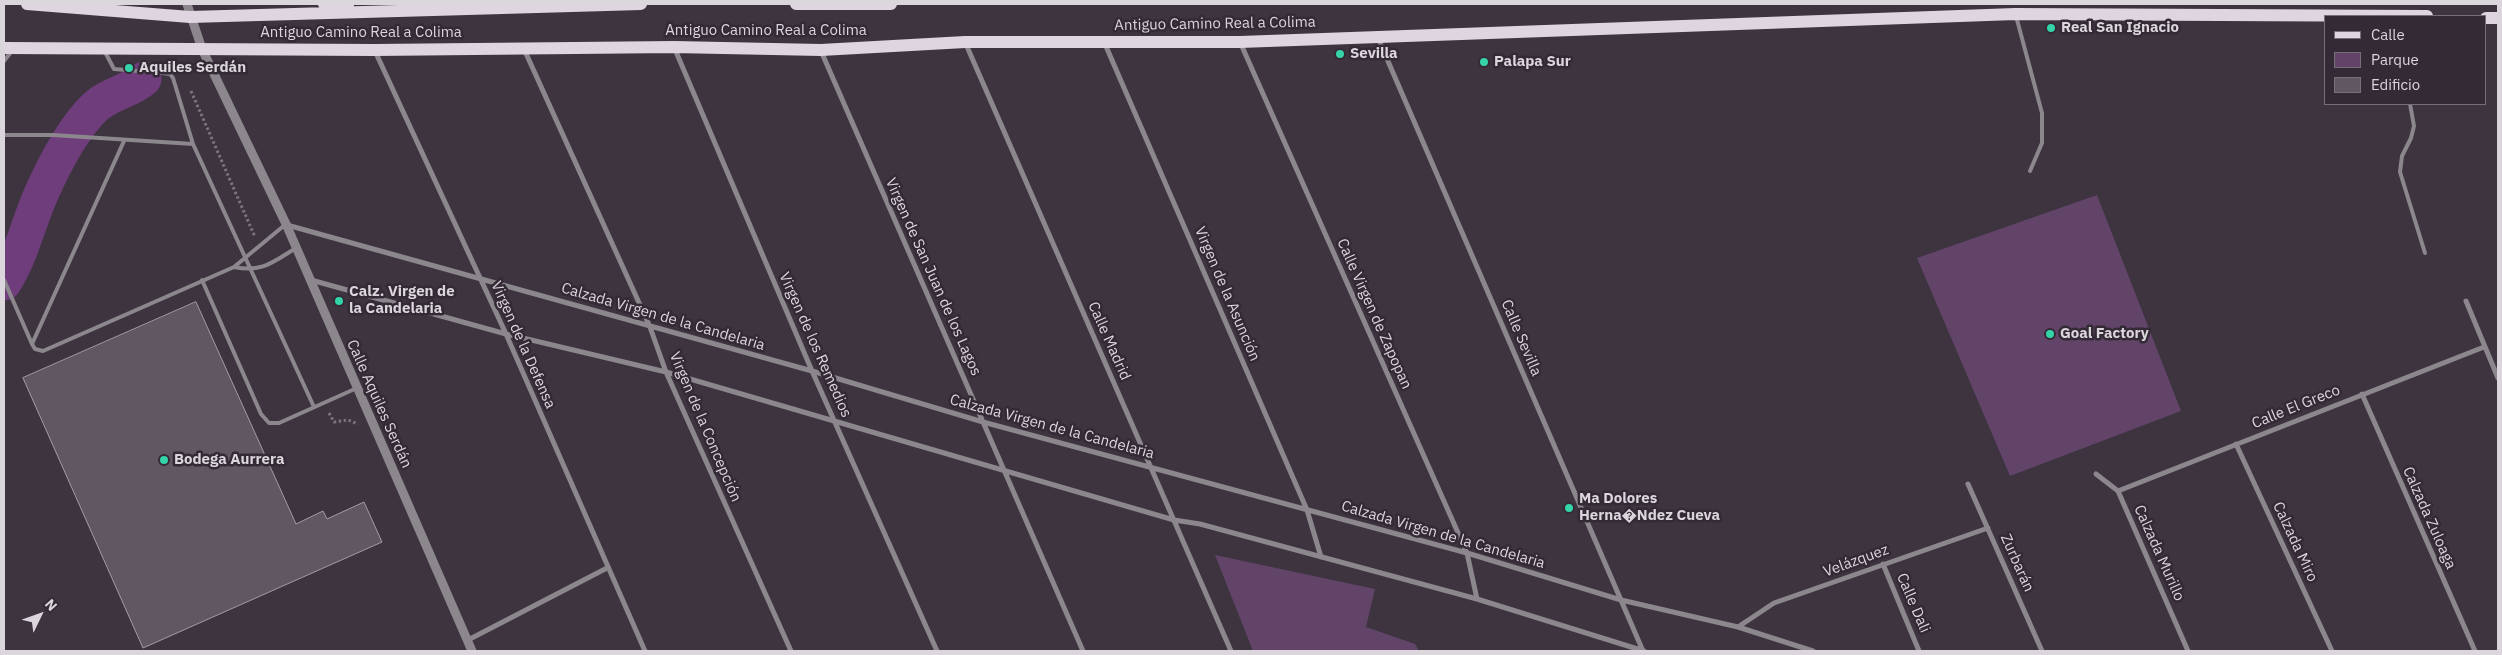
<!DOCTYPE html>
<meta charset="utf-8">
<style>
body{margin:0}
#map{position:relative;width:2502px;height:655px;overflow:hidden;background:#3d3440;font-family:"IBM Plex Sans",sans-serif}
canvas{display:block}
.frame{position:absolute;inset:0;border:5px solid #dbd5dc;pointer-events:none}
.legend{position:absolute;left:2324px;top:15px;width:162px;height:90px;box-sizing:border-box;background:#332a35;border:1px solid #766e78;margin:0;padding:6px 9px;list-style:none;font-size:15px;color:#dbd5dc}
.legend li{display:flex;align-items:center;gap:10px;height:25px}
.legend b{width:25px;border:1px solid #766e78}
.north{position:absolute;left:15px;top:590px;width:50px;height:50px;-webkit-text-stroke:4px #332a35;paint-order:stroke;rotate:48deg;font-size:14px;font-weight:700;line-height:20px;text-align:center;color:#dbd5dc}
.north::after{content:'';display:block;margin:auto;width:18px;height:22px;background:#dbd5dc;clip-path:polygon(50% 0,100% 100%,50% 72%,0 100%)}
</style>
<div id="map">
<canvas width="2502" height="655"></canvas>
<div class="frame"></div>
<ul class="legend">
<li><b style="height:6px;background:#dfd5e1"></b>Calle</li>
<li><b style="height:14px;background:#614468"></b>Parque</li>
<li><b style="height:14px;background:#615763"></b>Edificio</li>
</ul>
<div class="north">N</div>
</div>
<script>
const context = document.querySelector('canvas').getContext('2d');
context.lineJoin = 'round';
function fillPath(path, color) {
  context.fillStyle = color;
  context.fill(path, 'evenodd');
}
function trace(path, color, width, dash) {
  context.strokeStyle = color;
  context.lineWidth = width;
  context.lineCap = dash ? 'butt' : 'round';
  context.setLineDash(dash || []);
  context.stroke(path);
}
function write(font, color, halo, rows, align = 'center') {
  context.font = font + ' "IBM Plex Sans",sans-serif';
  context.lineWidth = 5;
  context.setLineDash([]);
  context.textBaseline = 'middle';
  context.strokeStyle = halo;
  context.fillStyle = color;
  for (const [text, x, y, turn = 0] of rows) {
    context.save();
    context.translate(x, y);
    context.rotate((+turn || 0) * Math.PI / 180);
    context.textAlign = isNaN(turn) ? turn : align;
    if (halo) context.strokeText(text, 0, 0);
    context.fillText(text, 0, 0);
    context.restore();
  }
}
fillPath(new Path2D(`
 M2097,195L2181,411L2010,476L1917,258Z
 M1215,555L1375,589L1366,627L1415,644L1419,651H1253Z`), '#614468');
trace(new Path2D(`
 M4,283C22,255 28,223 42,192C55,163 72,130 94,108C108,94 129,92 144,79`), '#6f3d7b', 35);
const building = new Path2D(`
 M196,302L296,524L323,511L327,519L364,502L382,542L143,648L23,378Z`);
fillPath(building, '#615763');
trace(building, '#a59aa8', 1);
trace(new Path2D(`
 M191,91L255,237
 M329,413L334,422L348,420L358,424`), '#7b737d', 3, [2.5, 2.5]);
trace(new Path2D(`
 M2016,16L2042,113V143L2030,171
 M105,52L114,69L162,73L170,74L173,78L193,144L314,407
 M4,61L12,51
 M2410,104L2414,126L2411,138L2402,156L2400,172L2425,253
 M4,135H53L193,144
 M234,267C262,273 273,262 296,248
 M4,280L32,344L35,349L43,351L234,267L286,224
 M202,280L261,414L269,423H279L357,388
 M32,344L124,141`), '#8b878c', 4);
trace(new Path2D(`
 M1378,38L1643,651
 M965,42L1231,651
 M1240,42L1467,553L1477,599
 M1105,44L1307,510L1321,557
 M674,47L812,371L937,651
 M524,49L650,327L666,372L791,651
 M375,51L506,334L645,651
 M821,51L1083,651
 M287,225L812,371L983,422L1467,553L1621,600L1738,627L1813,651
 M311,280L506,334L666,372L1174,520L1200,524L1477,599L1644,651
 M2466,301L2498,378
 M2362,394L2475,651
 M2236,444L2332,651
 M2096,474L2118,491L2188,651
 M1968,484L2042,651
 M2118,491L2484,347
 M1883,564L1919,651
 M1738,627L1774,603L1988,528
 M468,640L607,568`), '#8b878c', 5);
trace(new Path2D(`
 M187,4L202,49L286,224L472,651`), '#8b878c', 9);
trace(new Path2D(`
 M27,4L190,17L641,4
 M324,4L348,5
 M796,4H891
 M2486,18H2498
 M4,48L374,50L674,47L821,50L965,42H1240L2015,14L2427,16`), '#dfd5e1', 12);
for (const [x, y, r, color] of [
 [2051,28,5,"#34d4a8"],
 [1340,54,5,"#34d4a8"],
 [1484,62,5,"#34d4a8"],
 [129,68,5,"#34d4a8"],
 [339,301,5,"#34d4a8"],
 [2050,334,5,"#34d4a8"],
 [164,460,5,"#34d4a8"],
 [1569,508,5,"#34d4a8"]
]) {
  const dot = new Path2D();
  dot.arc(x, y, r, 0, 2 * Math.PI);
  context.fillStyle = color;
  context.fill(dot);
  trace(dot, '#332a35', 2);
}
write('15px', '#dbd5dc', '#332a35', [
 ["Antiguo Camino Real a Colima",1215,24,-1],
 ["Antiguo Camino Real a Colima",766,31],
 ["Antiguo Camino Real a Colima",361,33],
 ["Virgen de San Juan de los Lagos",933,277,66],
 ["Virgen de la Asunción",1227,294,67],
 ["Calle Virgen de Zapopan",1374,314,66],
 ["Calzada Virgen de la Candelaria",663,317,16],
 ["Calle Sevilla",1521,338,67],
 ["Calle Madrid",1109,341,66],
 ["Virgen de la Defensa",523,345,66],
 ["Virgen de los Remedios",815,345,66],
 ["Calle Aquiles Serdán",379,404,66],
 ["Calle El Greco",2296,407,-22],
 ["Virgen de la Concepción",705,427,67],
 ["Calzada Virgen de la Candelaria",1052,427,15],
 ["Calzada Zuloaga",2429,518,66],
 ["Calzada Virgen de la Candelaria",1443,535,16],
 ["Calzada Miro",2295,542,65],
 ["Calzada Murillo",2159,553,66],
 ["Velázquez",1856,561,-20],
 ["Zurbarán",2017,563,66],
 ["Calle Dali",1913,603,67]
]);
write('bold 15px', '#dbd5dc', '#332a35', [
 ["Real San Ignacio",2061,28],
 ["Sevilla",1350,54],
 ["Palapa Sur",1494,62],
 ["Aquiles Serdán",139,68],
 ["Calz. Virgen de",349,292],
 ["la Candelaria",349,309],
 ["Goal Factory",2060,334],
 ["Bodega Aurrera",174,460],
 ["Ma Dolores",1579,499],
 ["Herna�Ndez Cueva",1579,516]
], 'left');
</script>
